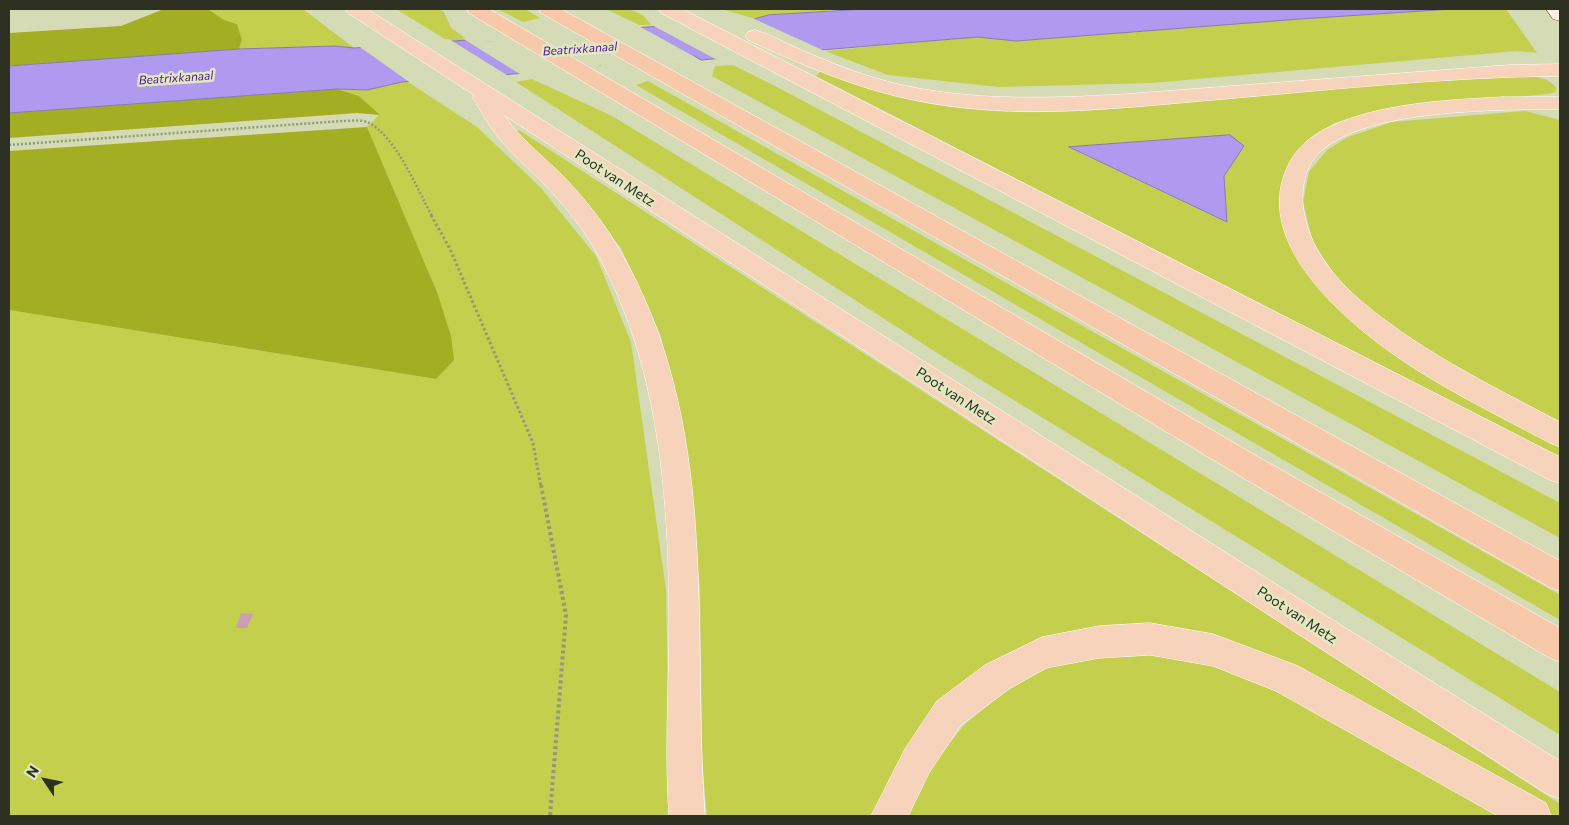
<!DOCTYPE html>
<style>
body{margin:0}
#map{position:relative;width:1569px;height:825px;overflow:hidden;background:#d5dbb5;font-family:Commissioner,sans-serif}
canvas{display:block}
.frame{position:absolute;inset:0;border:10px solid #2e3021;pointer-events:none}
.north{position:absolute;left:20px;top:755px;width:50px;height:50px;-webkit-text-stroke:4px #e2e8c1;paint-order:stroke;rotate:304deg;font-size:14px;font-weight:700;line-height:20px;text-align:center;color:#2e3021}
.north::after{content:'';display:block;margin:auto;width:18px;height:22px;background:#2e3021;clip-path:polygon(50% 0,100% 100%,50% 72%,0 100%)}
</style>
<div id="map">
<canvas width="1569" height="825"></canvas>
<div class="frame"></div>
<div class="north">N</div>
</div>
<script>
const context = document.querySelector('canvas').getContext('2d');
context.lineJoin = 'round';
function fillPath(path, color) {
  context.fillStyle = color;
  context.fill(path, 'evenodd');
}
function trace(path, color, width, dash) {
  context.strokeStyle = color;
  context.lineWidth = width;
  context.lineCap = dash ? 'butt' : 'round';
  context.setLineDash(dash || []);
  context.stroke(path);
}
function write(font, color, halo, rows, align = 'center') {
  context.font = font + ' Commissioner,sans-serif';
  context.lineWidth = 5;
  context.setLineDash([]);
  context.textBaseline = 'middle';
  context.strokeStyle = halo;
  context.fillStyle = color;
  for (const [text, x, y, turn = 0] of rows) {
    context.save();
    context.translate(x, y);
    context.rotate((+turn || 0) * Math.PI / 180);
    context.textAlign = isNaN(turn) ? turn : align;
    if (halo) context.strokeText(text, 0, 0);
    context.fillText(text, 0, 0);
    context.restore();
  }
}
fillPath(new Path2D(`
 M208,9H303L354,48L335,46L239,49L242,40L237,24L224,20Z
 M396,9H439L444,12L451,28L468,40L448,41Z
 M498,9H525L540,18L523,22Z
 M606,9C625,9 640,7 651,25H639Z
 M722,9H824L829,11L768,15L755,19Z
 M1453,9H1506L1537,53L1517,51L1151,83L999,87L888,75L825,51L976,37L1016,41L1300,19Z
 M733,65L773,85L1560,503V538L712,76L715,66Z
 M821,71C855,83 889,96 925,103C1039,124 1155,104 1268,93C1356,85 1444,80 1533,76L1547,80L1556,87V92L1548,94L1388,109L1334,123L1305,144L1288,164L1282,198L1292,241L1433,374L1560,441V457L816,76ZM1243,146L1224,176L1226,222L1070,148Z
 M532,79L612,116L1560,692V735L942,356L516,82Z
 M648,81L1560,595V620L636,85Z
 M402,82H408L477,127L540,187L596,256L631,342L666,590L669,763L673,816H9V310L436,379L437,292L367,127L379,115L359,96L337,89L367,90Z
 M1525,111L1560,120V426L1443,364L1378,318L1342,286L1313,242L1303,202L1309,172L1327,150L1348,137L1392,122Z
 M519,130L1560,804V816H1555L1286,667L1038,642L989,663L941,703L876,809L875,816H707L702,760L700,588L684,454L661,336L621,248L565,179L514,133Z
 M1156,652L1217,665L1285,689L1504,816H909L930,768L964,725L1005,691L1051,666L1103,656Z`), '#c3cf4d');
fillPath(new Path2D(`
 M164,9H208L224,20L237,24L242,40L239,49L9,66V33L121,26Z
 M337,89L359,96L380,115L357,113L9,138V113Z
 M367,127L437,292L451,336L454,360L436,379L9,310V151Z`), '#a3ae22');
const water = new Path2D(`
 M867,9H1453L1300,19L1016,41L977,37L701,60L694,56L602,64L596,68L402,82L367,90L337,89L9,113V66L239,49L335,46L354,48L468,40L472,43L561,39L573,32L751,20L768,15Z
 M1230,135L1244,146L1224,176L1227,222L1069,147Z`);
fillPath(water, '#af9aef');
trace(water, '#887ab1', 1);
fillPath(new Path2D(`
 M750,17L829,53L719,61L650,24Z
 M637,25L695,57L671,59L660,66L608,69L601,65L593,71L523,76L462,38H468L478,42L495,41L507,35L554,33L561,36L573,29Z
 M449,39L510,77L412,84L357,45Z`), '#d5dbb5');
fillPath(new Path2D(`
 M241,613L253,614L247,628H236Z`), '#c8a0af');
const secondary = new Path2D(`
 M1546,9H1560V21L1553,19Z`);
const trunk = new Path2D(`
 M346,9H367L1323,614L1560,761V799L1547,794L1301,636L504,115C519,137 540,154 559,172C581,194 602,220 618,247C722,424 691,621 705,816H669C665,759 668,702 669,645C670,514 663,373 598,255C584,229 563,203 542,182C527,167 511,153 498,137C488,125 481,111 473,98L474,95L348,13Z
 M659,9H682L1560,457V483L1550,480L661,13Z
 M755,30C770,34 783,42 797,48C822,59 848,70 875,78C956,102 1043,99 1127,94L1509,65L1560,64V76C1440,77 1320,91 1201,101C1113,109 1023,118 936,104C869,94 809,68 748,40L745,36L748,32Z
 M1503,97H1560V109C1499,110 1359,108 1316,156C1305,169 1301,189 1303,206C1307,241 1327,269 1352,293C1413,348 1488,384 1560,422V447L1550,443C1484,408 1414,375 1357,326C1315,290 1259,229 1287,168C1295,149 1310,136 1329,127C1380,103 1447,100 1503,97Z
 M1150,623L1213,634L1298,666L1546,803L1551,816H1498L1276,691L1213,666L1150,655L1099,658L1046,668L1009,689L961,725L929,773L908,816H871L905,749L937,701L985,665L1042,637L1099,626Z`);
const motorway = new Path2D(`
 M467,9H489L1260,458L1560,628V662L1548,657L1240,476L469,13Z
 M539,9H561L1560,561V591L1549,587L541,13Z`);
trace(secondary, '#626745', 1);
trace(trunk, '#fff', 1);
trace(motorway, '#fff', 1);
trace(new Path2D(`
 M9,145L342,121C349,121 363,119 369,123C397,138 417,189 432,216`), '#94997b', 2.5, [2, 2]);
trace(new Path2D(`
 M431,215L450,249L533,443L541,487`), '#94997b', 3, [2.5, 2.5]);
trace(new Path2D(`
 M541,485L566,615L550,816`), '#94997b', 4, [3, 3]);
fillPath(secondary, '#fdeee6');
fillPath(trunk, '#f8d3bb');
fillPath(motorway, '#f7c8aa');
write('italic 12px', '#4c1795', '#e2e8c1', [
 ["Beatrixkanaal",580,49,-4],
 ["Beatrixkanaal",176,78,-4]
]);
write('14px', '#2e3021', '#e2e8c1', [
 ["Poot van Metz",615,178,33],
 ["Poot van Metz",956,396,33],
 ["Poot van Metz",1297,615,33]
]);
</script>
